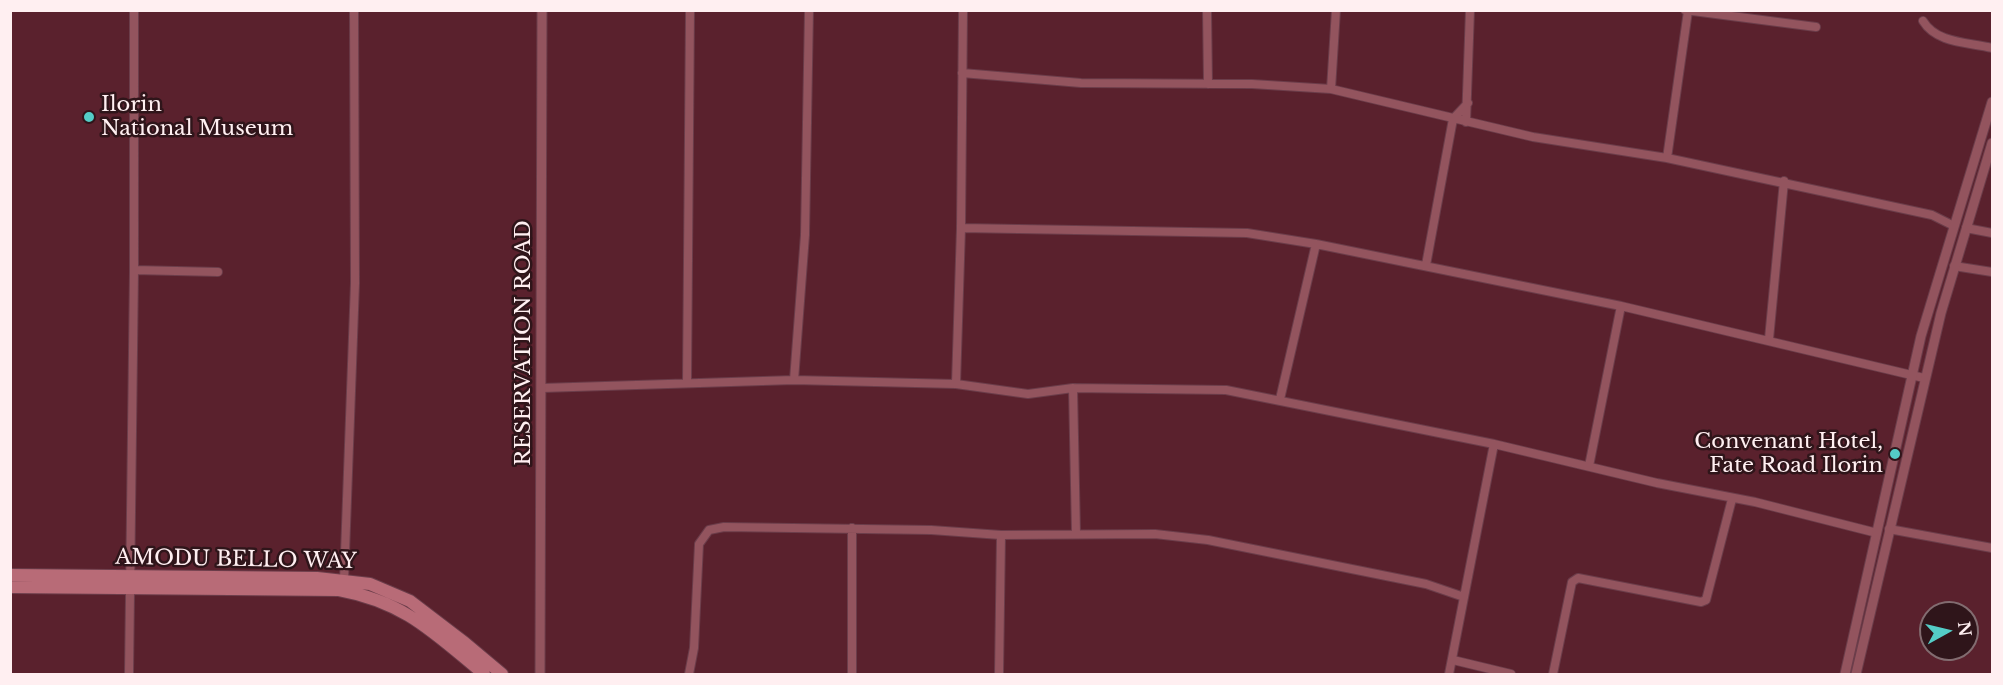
<!DOCTYPE html>
<style>
body{margin:0}
#map{position:relative;width:2003px;height:685px;overflow:hidden;background:#5a212d;font-family:"Libre Baskerville",serif}
canvas{display:block}
.frame{position:absolute;inset:0;border:12px solid #ffeff1;pointer-events:none}
.north{position:absolute;left:1919px;top:601px;width:60px;height:60px;box-sizing:border-box;background:#2f151a;border:2px solid #826c70;border-radius:50%;rotate:82deg;font-size:16px;font-weight:700;line-height:24px;text-align:center;color:#ffeff1}
.north::after{content:'';display:block;margin:auto;width:21px;height:27px;background:#54cdc7;clip-path:polygon(50% 0,100% 100%,50% 72%,0 100%)}
</style>
<div id="map">
<canvas width="2003" height="685"></canvas>
<div class="frame"></div>
<div class="north">N</div>
</div>
<script>
const context = document.querySelector('canvas').getContext('2d');
context.lineJoin = 'round';
function trace(path, color, width, dash) {
  context.strokeStyle = color;
  context.lineWidth = width;
  context.lineCap = dash ? 'butt' : 'round';
  context.setLineDash(dash || []);
  context.stroke(path);
}
function write(font, color, halo, rows, align = 'center') {
  context.font = font + ' "Libre Baskerville",serif';
  context.lineWidth = 5;
  context.setLineDash([]);
  context.textBaseline = 'middle';
  context.strokeStyle = halo;
  context.fillStyle = color;
  for (const [text, x, y, turn = 0] of rows) {
    context.save();
    context.translate(x, y);
    context.rotate((+turn || 0) * Math.PI / 180);
    context.textAlign = isNaN(turn) ? turn : align;
    if (halo) context.strokeText(text, 0, 0);
    context.fillText(text, 0, 0);
    context.restore();
  }
}
const minor = new Path2D(`
 M1207,10L1208,84
 M1685,10L1816,27
 M1923,21C1937,44 1969,42 1992,48
 M962,73L1081,83L1252,84L1331,89L1533,137L1667,158L1932,215L1954,226
 M1331,89L1336,10
 M1466,122L1470,10
 M1667,158L1688,11
 M961,228L1247,233L1316,244L1621,306L1924,378
 M1966,228L1992,233
 M1426,265L1453,119L1468,103
 M1954,266L1992,272
 M134,270L218,272
 M1769,339L1784,181
 M794,380L805,235L809,10
 M687,383L690,10
 M956,384L961,228L963,10
 M542,388L794,380L956,384L1028,394L1073,388L1226,390L1494,444L1657,483L1755,502L1877,533
 M1073,388L1076,534
 M1280,399L1316,244
 M1589,466L1621,306
 M1889,529L1992,548
 M344,580L355,283L354,10
 M1453,660L1511,674
 M129,674L134,270V10
 M689,674L694,648L699,544L709,530L724,527L931,530L1001,535L1155,534L1208,540L1426,584L1464,597
 M852,674V528
 M999,674L1001,535
 M1449,674L1494,444
 M1553,674L1572,582L1578,578L1701,602L1706,600L1732,499`);
const tertiary = new Path2D(`
 M540,674L542,10
 M1845,674L1921,336L1992,102
 M1856,674L1941,313L1992,143`);
const primary = new Path2D(`
 M10,575L317,578L370,584L410,601L465,643L502,674
 M10,587L339,590C405,602 434,633 484,674`);
trace(minor, '#6b3d4a', 10);
trace(tertiary, '#6b3d4a', 11);
trace(primary, '#6b3d4a', 14);
trace(minor, '#93545e', 8);
trace(tertiary, '#93545e', 9);
trace(primary, '#b86b77', 12);
for (const [x, y, r, color] of [
 [89,117,6,"#54cdc7"],
 [1895,454,6,"#54cdc7"]
]) {
  const dot = new Path2D();
  dot.arc(x, y, r, 0, 2 * Math.PI);
  context.fillStyle = color;
  context.fill(dot);
  trace(dot, '#2f151a', 2);
}
write('21px', '#ffeff1', '#2f151a', [
 ["Ilorin",101,105],
 ["National Museum",101,129],
 ["Convenant Hotel,",1883,442,"right"],
 ["Fate Road Ilorin",1883,466,"right"]
], 'left');
write('21px', '#ffeff1', '#2f151a', [
 ["RESERVATION ROAD",524,343,-90],
 ["AMODU BELLO WAY",236,560,1]
]);
</script>
